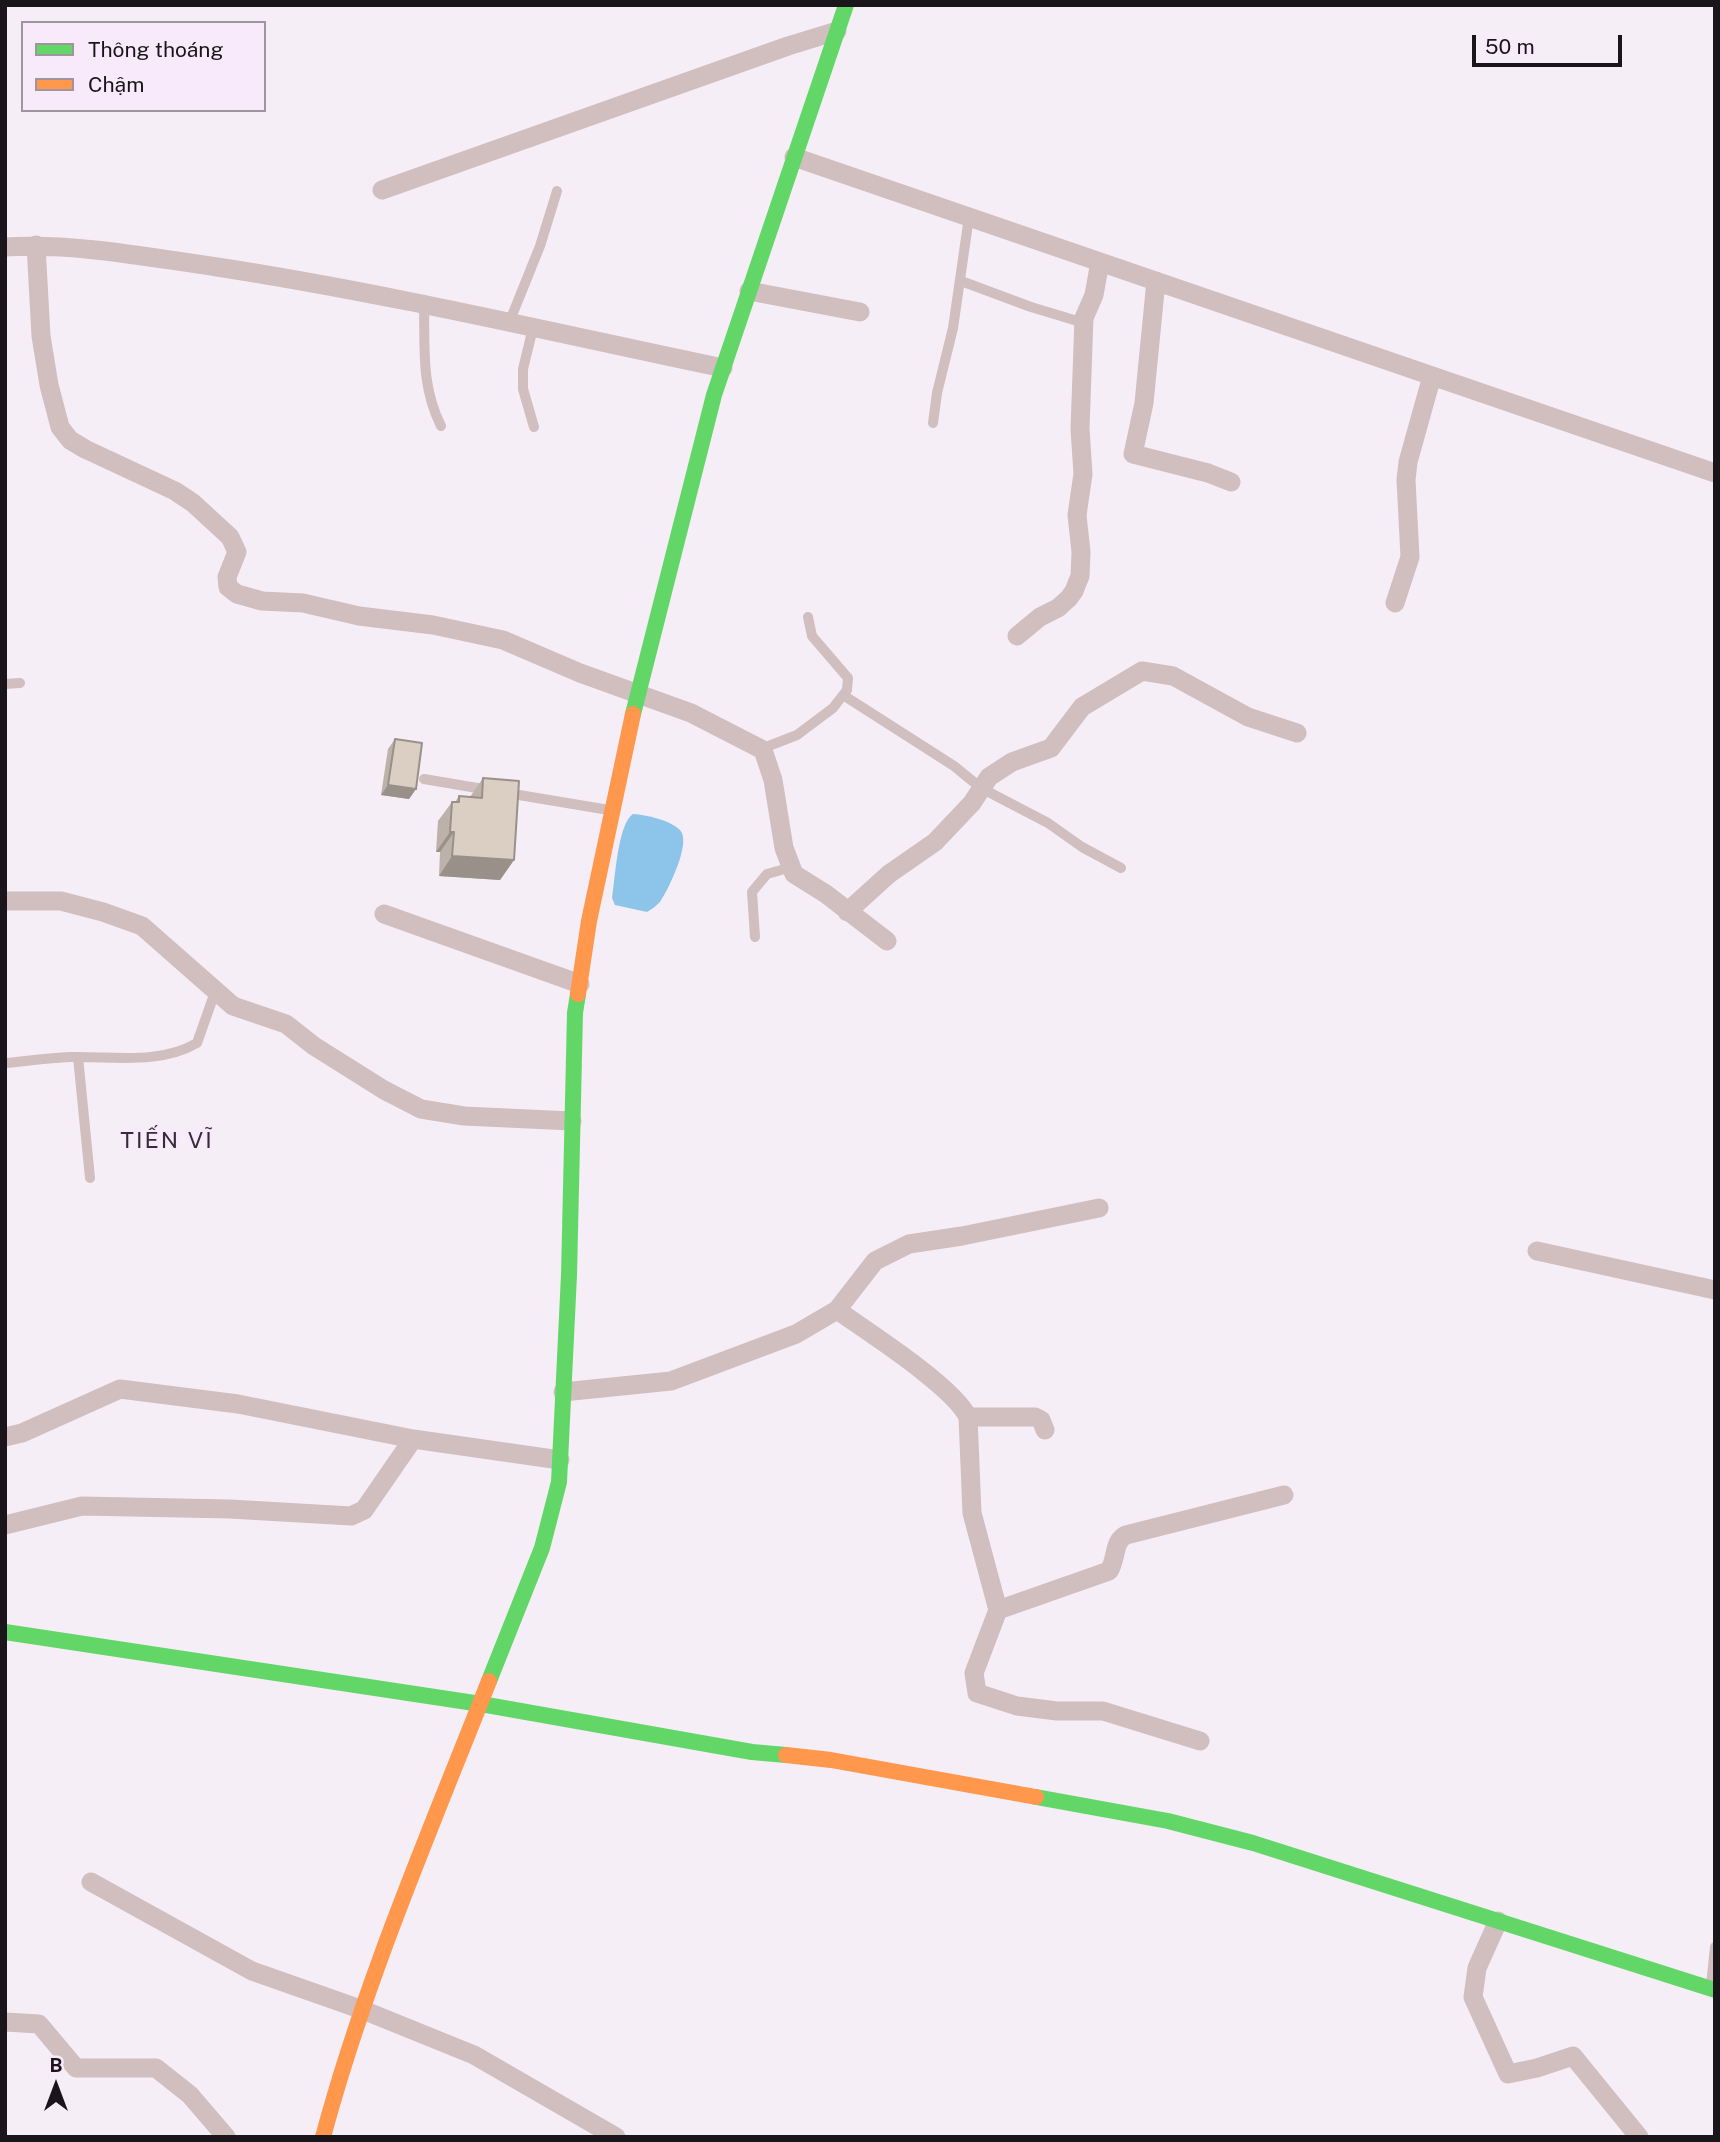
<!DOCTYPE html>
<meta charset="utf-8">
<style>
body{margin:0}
#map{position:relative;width:1720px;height:2142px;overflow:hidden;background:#f5eef7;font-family:"Public Sans",sans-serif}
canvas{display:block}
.frame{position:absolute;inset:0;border:7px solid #1a151b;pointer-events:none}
.legend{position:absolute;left:21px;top:21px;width:245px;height:91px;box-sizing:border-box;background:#f8eafb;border:2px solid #9f95a1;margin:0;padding:9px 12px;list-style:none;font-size:21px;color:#1a151b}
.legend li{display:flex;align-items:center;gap:14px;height:35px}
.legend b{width:35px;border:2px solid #9f95a1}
.north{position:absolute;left:21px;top:2051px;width:70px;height:70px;-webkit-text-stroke:5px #f8eafb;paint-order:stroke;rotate:0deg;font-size:19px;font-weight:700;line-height:28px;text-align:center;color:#1a151b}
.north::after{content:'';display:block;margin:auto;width:24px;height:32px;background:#1a151b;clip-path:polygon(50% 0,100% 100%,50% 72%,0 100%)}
.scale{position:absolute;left:1472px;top:35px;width:150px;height:32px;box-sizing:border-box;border:4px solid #1a151b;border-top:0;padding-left:9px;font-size:21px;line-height:24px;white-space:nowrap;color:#1a151b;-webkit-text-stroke:5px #f8eafb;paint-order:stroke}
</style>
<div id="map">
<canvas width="1720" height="2142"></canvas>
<div class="frame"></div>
<ul class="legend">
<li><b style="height:9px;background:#63d668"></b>Thông thoáng</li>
<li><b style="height:9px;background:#ff974d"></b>Chậm</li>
</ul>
<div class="north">B</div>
<div class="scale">50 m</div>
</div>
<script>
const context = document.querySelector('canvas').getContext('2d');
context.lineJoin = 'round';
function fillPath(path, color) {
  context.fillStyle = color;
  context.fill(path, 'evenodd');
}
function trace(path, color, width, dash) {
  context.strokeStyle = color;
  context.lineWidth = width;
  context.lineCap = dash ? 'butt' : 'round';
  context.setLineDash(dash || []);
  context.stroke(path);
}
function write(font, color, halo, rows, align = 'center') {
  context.font = font + ' "Public Sans",sans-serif';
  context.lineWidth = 5;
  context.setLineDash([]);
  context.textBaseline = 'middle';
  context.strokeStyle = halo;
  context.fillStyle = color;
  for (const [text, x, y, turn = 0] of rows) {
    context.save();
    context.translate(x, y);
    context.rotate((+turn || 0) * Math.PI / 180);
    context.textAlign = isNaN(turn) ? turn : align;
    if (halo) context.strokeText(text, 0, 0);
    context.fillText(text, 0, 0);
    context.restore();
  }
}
fillPath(new Path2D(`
 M633,814C647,815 670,820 680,830C692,842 668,890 660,902C656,906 652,909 647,912L615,905L612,898C615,879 618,823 633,814Z`), '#8dc5ea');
trace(new Path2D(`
 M961,281L1031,307L1084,323
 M424,305C425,349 421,386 441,426
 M509,323L540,246L557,191
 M533,328L523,369V389L534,427
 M933,423L937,393L953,328L969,217
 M5,684L20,683
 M843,695L954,766L981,788L1048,823L1082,847L1121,868
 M761,749L797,735L833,708L847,690L848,678L812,636L808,617
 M424,779L489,790
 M507,793L609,810
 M755,937L752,892L767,874L792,867
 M78,1057L90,1178
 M5,1063C27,1061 48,1058 70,1057C113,1056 159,1065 197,1043L215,992
 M1711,1985L1715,1947`), '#d1bebf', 10);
trace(new Path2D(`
 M794,157L1715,473
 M382,190L788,46L837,31
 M36,245L41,336L49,385L60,427L70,440L85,449L175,491L193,503L230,537L237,552L227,577L228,587L237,594L262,601L303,603L359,616L433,625L503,640L580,673L691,713L763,750L773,780L784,848L794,874L826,894L887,941
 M5,247C76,243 147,257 217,267C387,293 555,333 723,368
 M1156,281L1144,403L1133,454L1208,473L1231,482
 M749,291L860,312
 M1395,603L1410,557L1406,480L1408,462L1432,376
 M1017,636L1040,617L1058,608L1069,598L1074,591L1080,576L1081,552L1077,515L1083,474L1080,429L1084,318L1094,295L1100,262
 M5,901H61L103,912L142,926L233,1006L286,1024L314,1046L384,1090L421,1109L464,1116L572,1121
 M847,912L889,874L935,842L972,803L989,777L1012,762L1051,748L1082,707L1142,671L1173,676L1248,717L1297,733
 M384,914L580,984
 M1537,1251L1715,1290
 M837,1310C868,1332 953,1386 968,1417L972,1513L998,1610L974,1673L977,1693L1017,1706L1057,1711H1103L1200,1741
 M563,1392L671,1381L796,1334L837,1310L875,1261L909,1244L962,1236L1099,1208
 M968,1417H1035L1041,1420L1045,1430
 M5,1437L22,1433L120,1389L238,1404L413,1439L560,1460
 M5,1525L82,1506L230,1509L351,1516L364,1510L413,1439
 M998,1610L1109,1571C1117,1559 1113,1541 1126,1535L1284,1495
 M91,1882L252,1971L363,2010L474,2055L616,2137
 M1498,1921L1477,1968L1473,1997L1508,2074L1537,2068L1573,2056L1639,2137
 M5,2022L39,2024L76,2068H156L190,2095L226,2137`), '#d1bebf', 19);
trace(new Path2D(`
 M633,714L714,395L846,5
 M5,1632L481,1704L752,1752L786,1755
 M489,1681L542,1548L559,1482L569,1275L575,1013L578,994
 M1036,1797L1168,1821L1253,1843L1715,1990`), '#63d668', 16);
trace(new Path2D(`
 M578,994L589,921L633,714
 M786,1755L831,1760L1036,1797
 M323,2137C365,1981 430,1831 489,1681`), '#ff974d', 16);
fillPath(new Path2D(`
 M395,739L416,789L409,799L381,795L388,749Z
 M483,778L514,860L500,880L439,876L440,852H436L438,821L452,802H455L459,796L470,797Z`), '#bcb2a9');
fillPath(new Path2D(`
 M388,785L416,789L409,799L381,795Z
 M450,832H454L440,852H436Z
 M452,856L514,860L500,880L439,876Z`), '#999189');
const building = new Path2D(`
 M395,739L422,743L416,789L388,785Z
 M483,778L519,781L514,860L452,856L454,832H450L452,802H459V796L482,798Z`);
fillPath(building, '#dbcfc4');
trace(building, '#999189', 2);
context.letterSpacing = '2px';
write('23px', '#362b38', '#f8eafb', [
 ["TIẾN VĨ",167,1141]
]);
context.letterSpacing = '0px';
</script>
